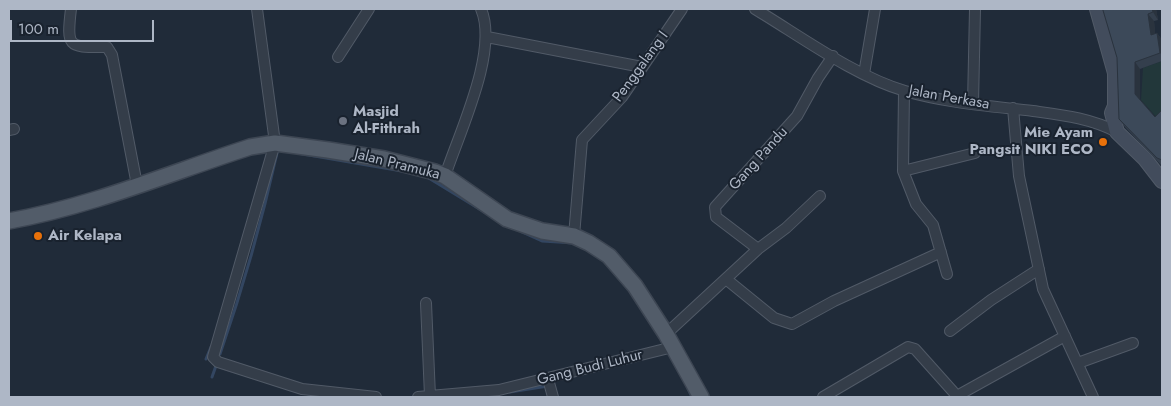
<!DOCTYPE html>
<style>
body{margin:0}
#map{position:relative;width:1171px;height:406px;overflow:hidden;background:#202b39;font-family:Jost,sans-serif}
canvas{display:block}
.frame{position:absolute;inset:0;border:10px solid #aeb7c6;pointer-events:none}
.scale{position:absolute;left:10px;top:20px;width:144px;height:22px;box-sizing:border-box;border:2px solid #aeb7c6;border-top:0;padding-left:6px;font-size:15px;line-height:18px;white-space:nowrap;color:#aeb7c6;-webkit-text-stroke:4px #19222e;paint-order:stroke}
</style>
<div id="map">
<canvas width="1171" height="406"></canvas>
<div class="frame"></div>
<div class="scale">100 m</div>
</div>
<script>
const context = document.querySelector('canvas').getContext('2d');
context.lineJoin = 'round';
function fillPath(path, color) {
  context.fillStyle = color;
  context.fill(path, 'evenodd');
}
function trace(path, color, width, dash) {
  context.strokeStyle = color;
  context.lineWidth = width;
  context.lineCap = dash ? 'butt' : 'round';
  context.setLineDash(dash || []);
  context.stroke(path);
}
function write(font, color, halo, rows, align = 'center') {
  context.font = font + ' Jost,sans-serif';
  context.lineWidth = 4;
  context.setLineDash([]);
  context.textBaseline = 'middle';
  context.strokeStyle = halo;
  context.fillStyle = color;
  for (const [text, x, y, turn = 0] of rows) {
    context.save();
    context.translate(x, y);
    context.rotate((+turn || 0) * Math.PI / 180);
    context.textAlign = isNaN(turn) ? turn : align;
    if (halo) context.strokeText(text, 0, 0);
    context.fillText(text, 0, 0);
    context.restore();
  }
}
fillPath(new Path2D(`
 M1162,61V117L1159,120L1141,100L1143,68Z`), '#22373a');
trace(new Path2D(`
 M297,153L402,171
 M427,177L486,213
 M522,232L542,241L574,243
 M220,354C243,288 262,221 277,153
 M206,359L211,347
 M212,377L217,363
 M686,384L692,397
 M510,392L548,386
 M308,397H315
 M474,397L489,396`), '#334661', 3);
const street = new Path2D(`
 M71,9C66,49 69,47 107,47L112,55L137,185
 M257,9L275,143L213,357L218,362L302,389L376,397
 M755,9C800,36 856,77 905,91C946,103 990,106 1033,111C1062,115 1090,118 1117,132
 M487,37L642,67
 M338,57L369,9
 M864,74L875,9
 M904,91L903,171L916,204L933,225L947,274
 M973,104L975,9
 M1013,108L1019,176L1043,289L1093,397
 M9,130L14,129
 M903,171L975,153
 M445,176C459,133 499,51 481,9
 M574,236L582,140L622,97L682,9
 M758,249L716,217L715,207L797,116L818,78L833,56
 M726,279L774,318L792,324L834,301L941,252
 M426,303L430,396
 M950,331L991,300L1039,269
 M666,334L758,249L786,228L820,196
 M1078,363L1133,343
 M548,379L553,397
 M418,397L499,390L673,347
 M823,397L908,347L915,349L957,396
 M955,397L1065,336`);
const secondary = new Path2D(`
 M1097,9L1115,73V106L1112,113L1117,132L1145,159L1162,181`);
const primary = new Path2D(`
 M9,221C92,206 170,173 250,147L275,143L328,150L384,159L435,172L445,176L507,219L542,231L574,236L589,243L609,256L635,286L666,334L701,397`);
trace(street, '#515a67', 12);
trace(secondary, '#515a67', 16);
trace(primary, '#3d4653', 18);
trace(street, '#343d49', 10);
trace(secondary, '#424c5c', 14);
trace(primary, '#525c69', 15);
fillPath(new Path2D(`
 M1103,9H1156L1158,20L1154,21L1155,33H1157L1162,40V61L1140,69V100L1155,117L1162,110V166L1125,127L1119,119L1117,58Z`), '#343f4d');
fillPath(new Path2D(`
 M1152,9H1156L1158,20L1153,12Z
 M1148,14L1154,21L1156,42L1151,35Z
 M1157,33L1162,40V55L1160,53Z
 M1135,62L1140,69V102L1135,94Z`), '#2a333e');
const building = new Path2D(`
 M1103,9H1152L1153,12L1148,14L1151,35L1157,33L1160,53L1135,62V94L1155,117L1162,110V160L1157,158L1119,119L1117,58Z`);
fillPath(building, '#3c4959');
trace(building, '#2a333e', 1);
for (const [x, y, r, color] of [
 [343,121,5,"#6b7280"],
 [1103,142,5,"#e8710a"],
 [38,236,5,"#e8710a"]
]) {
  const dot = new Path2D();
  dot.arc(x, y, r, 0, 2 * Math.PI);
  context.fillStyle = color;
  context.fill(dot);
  trace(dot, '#19222e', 2);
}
write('15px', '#aeb7c6', '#19222e', [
 ["Penggalang I",641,67,-54],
 ["Jalan Perkasa",949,98,10],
 ["Gang Pandu",759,159,-48],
 ["Jalan Pramuka",397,165,14],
 ["Gang Budi Luhur",590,368,-14]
]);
write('bold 15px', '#aeb7c6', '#19222e', [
 ["Masjid",353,112],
 ["Al-Fithrah",353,129],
 ["Mie Ayam",1093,133,"right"],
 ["Pangsit NIKI ECO",1093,150,"right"],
 ["Air Kelapa",48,236]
], 'left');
</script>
